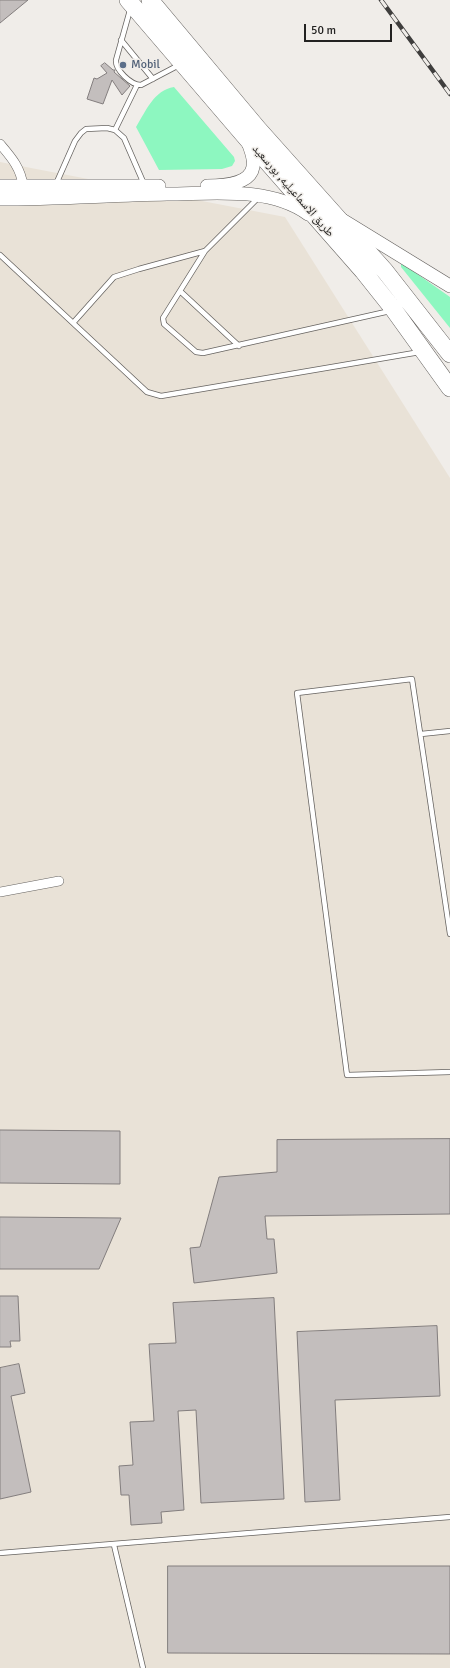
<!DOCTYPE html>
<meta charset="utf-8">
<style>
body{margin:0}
#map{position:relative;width:450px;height:1668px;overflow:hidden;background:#f0ede9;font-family:Signika,sans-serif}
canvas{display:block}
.scale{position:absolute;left:304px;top:24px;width:88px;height:18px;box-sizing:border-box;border:2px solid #232221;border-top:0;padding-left:5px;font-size:12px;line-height:14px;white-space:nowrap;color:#232221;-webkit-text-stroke:3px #f0ede9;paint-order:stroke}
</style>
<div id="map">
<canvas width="450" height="1668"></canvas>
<div class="scale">50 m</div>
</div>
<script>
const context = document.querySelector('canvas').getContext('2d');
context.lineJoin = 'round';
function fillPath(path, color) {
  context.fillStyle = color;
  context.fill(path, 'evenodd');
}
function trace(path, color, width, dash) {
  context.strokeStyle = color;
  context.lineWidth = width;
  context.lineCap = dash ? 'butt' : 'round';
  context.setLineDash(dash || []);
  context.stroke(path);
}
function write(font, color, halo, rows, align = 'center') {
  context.font = font + ' Signika,"Noto Naskh Arabic",sans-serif';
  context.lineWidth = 3;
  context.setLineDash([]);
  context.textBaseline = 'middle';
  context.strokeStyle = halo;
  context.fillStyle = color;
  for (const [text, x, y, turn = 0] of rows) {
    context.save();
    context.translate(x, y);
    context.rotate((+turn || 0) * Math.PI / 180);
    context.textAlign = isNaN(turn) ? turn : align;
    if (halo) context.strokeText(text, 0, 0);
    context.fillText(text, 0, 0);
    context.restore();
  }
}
fillPath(new Path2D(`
 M0,162L285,217L450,478V1668H0Z`), '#e9e2d7');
fillPath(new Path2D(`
 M174,87L234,157L235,161L232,166L222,169L159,170L136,127C146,111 154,90 174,87Z
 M401,264H403L450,297V328L401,267Z`), '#8df7c0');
const building = new Path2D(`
 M0,0H28L0,23Z
 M105,63L113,70H115L114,72L130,86L122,95L112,80L103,104L87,99L94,78L97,79L107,73L101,66Z
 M0,1130L120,1131V1184L0,1183Z
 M450,1139V1214L265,1216L267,1239H274L277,1273L194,1283L190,1248L200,1247L219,1177L277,1172V1140Z
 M0,1217L121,1218L99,1269H0Z
 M0,1296H18L20,1341H10L11,1347H0Z
 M274,1298L284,1499L201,1503L196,1410L178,1411L184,1510L161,1512L162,1523L131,1525L129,1495H121L119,1466L133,1465L130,1422L154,1421L149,1344L176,1343L173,1303Z
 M437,1326L440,1396L335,1400L340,1500L305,1502L297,1332Z
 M19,1364L25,1393L11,1396L31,1492L0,1499V1368Z
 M168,1566H450V1654L168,1653Z`);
fillPath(building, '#c3bebd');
trace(building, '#837e7e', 1);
const lane = new Path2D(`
 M130,10L116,60C115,70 131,85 141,85L179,65
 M121,40L153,79
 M115,130L137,85
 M56,184L75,141L81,133L86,129L107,128L115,130L124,138L144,184
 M205,251L163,318L164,324L196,352L203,353L390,311
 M0,255L147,392L161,396L420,352
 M180,291L239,346
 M73,323L114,277L139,269L205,251L258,198
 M421,734L450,731
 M450,934L412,679L297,693L347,1075L450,1072
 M114,1545L143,1668
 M0,1553L450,1517`);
const street = new Path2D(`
 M0,144C11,157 21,168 23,186
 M0,892L59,881`);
const secondary = new Path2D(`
 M0,186H159
 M207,186C221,186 250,185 253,167C255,158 250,149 248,142
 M0,199C56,199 111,195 167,194C212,194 269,186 308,214
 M344,221L450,286`);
const highway = new Path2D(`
 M128,0L248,140L363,271L394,310L450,388
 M150,0L259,130L385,271L450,354`);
trace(lane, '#666360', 6);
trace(street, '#666360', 10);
trace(secondary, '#666360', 14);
trace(highway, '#666360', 18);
trace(lane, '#fff', 4.5);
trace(street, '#fff', 9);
trace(secondary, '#fff', 13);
trace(highway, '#fff', 17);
const rail = new Path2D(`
 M381,0L450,94`);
trace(rail, '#3f3e3d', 4.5);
trace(rail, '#f0ede9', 3, [9]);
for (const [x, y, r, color] of [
 [123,65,4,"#5c6f8a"]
]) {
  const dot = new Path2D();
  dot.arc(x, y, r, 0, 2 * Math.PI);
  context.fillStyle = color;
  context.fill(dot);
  trace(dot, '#f0ede9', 1.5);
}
write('12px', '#4e5e75', '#f0ede9', [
 ["Mobil",131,65]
], 'left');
write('12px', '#232221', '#f0ede9', [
 ["طريق الاسماعيليه, بورسعيد",293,191,49]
]);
</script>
